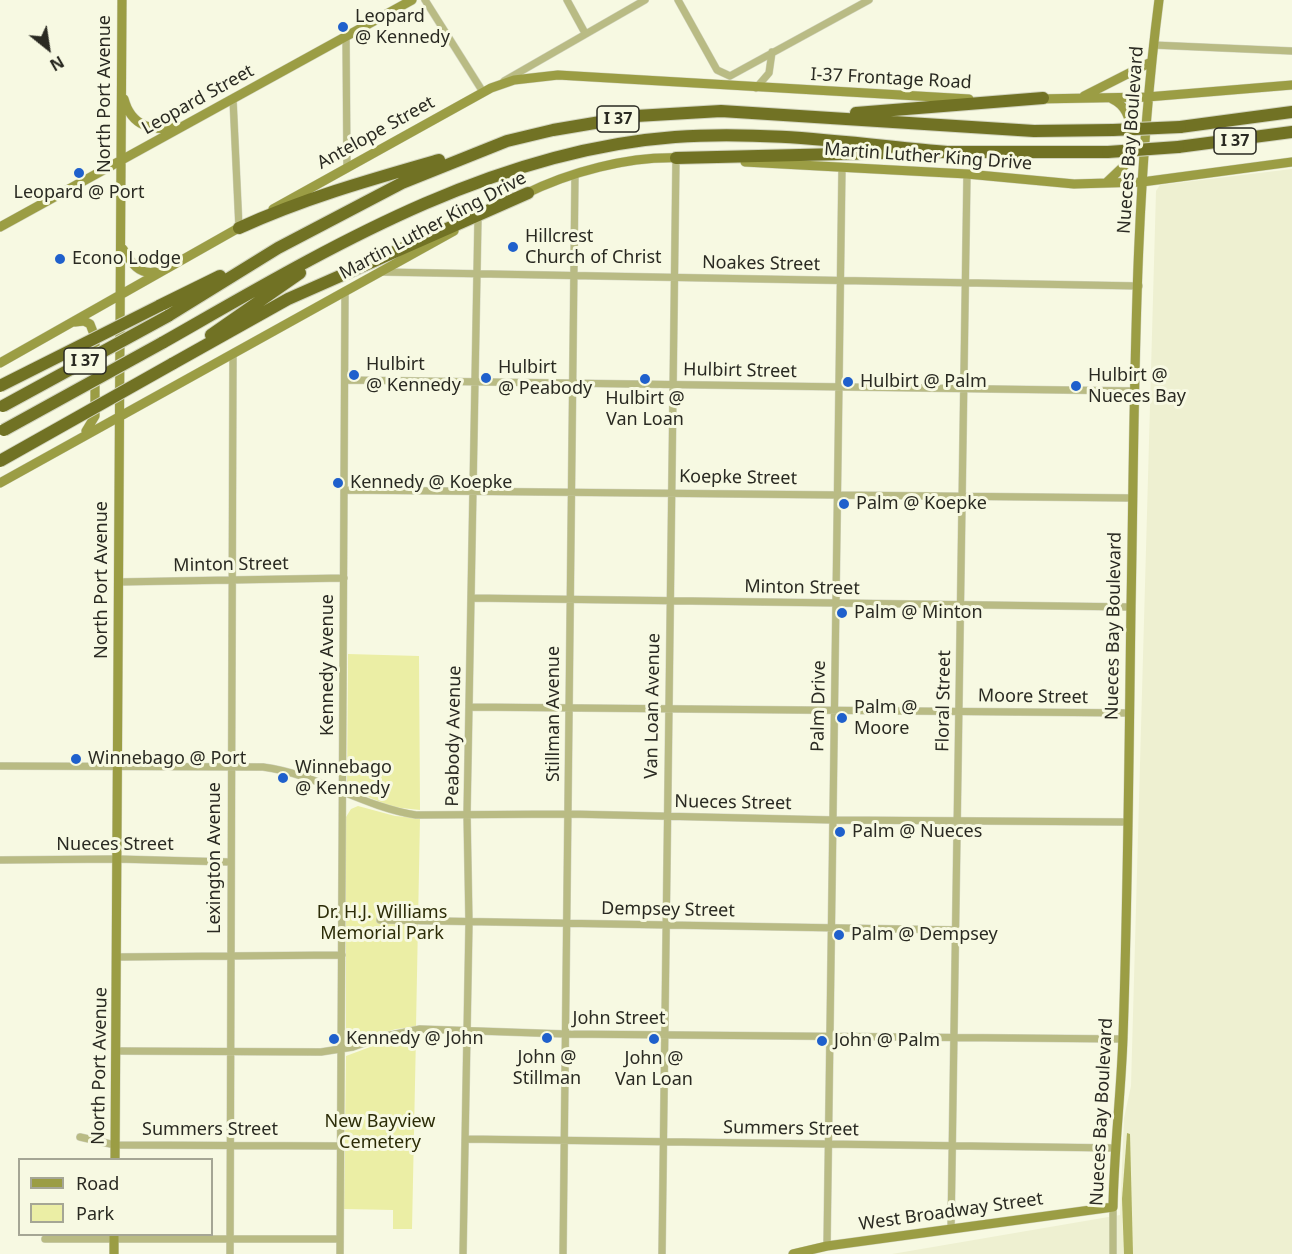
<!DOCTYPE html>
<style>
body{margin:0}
#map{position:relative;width:1292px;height:1254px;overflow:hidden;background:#f7f9e2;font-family:"Noto Sans",sans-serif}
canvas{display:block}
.legend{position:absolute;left:18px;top:1158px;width:195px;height:78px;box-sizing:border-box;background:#f7f9e2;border:2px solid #a5a695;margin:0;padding:8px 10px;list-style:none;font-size:18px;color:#2a2a22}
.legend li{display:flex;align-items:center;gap:12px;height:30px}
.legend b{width:30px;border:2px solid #a5a695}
.north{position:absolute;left:18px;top:18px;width:60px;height:60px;-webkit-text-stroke:4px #f7f9e2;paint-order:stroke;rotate:150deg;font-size:16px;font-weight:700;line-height:24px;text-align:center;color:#2a2a22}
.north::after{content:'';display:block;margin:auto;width:21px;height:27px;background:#2a2a22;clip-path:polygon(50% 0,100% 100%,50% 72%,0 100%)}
</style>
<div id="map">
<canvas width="1292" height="1254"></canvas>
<ul class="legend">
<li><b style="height:8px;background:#9b9d44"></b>Road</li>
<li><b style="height:16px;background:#ebeea5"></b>Park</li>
</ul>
<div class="north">N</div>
</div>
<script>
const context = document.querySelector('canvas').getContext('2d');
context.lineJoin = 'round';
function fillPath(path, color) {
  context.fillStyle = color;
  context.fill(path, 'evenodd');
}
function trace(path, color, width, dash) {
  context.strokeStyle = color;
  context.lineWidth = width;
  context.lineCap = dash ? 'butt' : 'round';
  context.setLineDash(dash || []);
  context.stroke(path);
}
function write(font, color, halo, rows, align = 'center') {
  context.font = font + ' "Noto Sans",sans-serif';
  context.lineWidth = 6;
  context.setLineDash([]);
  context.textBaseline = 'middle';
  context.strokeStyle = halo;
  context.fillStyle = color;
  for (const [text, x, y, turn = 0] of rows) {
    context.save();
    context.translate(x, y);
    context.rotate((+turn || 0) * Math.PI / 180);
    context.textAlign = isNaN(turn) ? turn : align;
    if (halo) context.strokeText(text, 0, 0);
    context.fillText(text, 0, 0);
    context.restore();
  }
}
fillPath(new Path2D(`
 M1292,169V1254H892L1120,1215L1124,1118L1131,1086L1156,191L1160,185Z`), '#eef0d1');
fillPath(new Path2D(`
 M348,654L419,656L420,810L392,807L347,788Z
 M358,806L395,816L420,818L416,1027L396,1029L350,1043L346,1040V817L351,809Z
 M416,1035L412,1229H393V1210L344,1209L346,1056L389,1040Z`), '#ebeea5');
fillPath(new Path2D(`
 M1127,1133L1130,1134L1133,1254H1124L1122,1199Z`), '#afb260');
const street = new Path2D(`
 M425,0L483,92
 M567,0L585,33
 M678,0L717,70L730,76L869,0
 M346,36L347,168
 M1153,45L1292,51
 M504,81L645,0
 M756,88L769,73L772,52
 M233,99L239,228
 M382,272L1139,286
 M345,380L1135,391
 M344,490L1132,498
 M118,582L344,578
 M471,598L1131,607
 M469,707L1128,713
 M0,766L263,767C317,774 363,807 416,815L570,814L833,820L1127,822
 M0,860L117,859L230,862
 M380,920L956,930
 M117,957L342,955
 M117,1051L321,1052L353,1047L381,1037L420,1029L565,1034L1123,1039
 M80,1137L115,1145L341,1146
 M466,1139L1114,1148
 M951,1229L967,174
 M45,1239H340
 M827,1246L842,167
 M230,1254L233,354
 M340,1254L345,292
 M463,1254L469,923L467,814L478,218
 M563,1254L575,174
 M662,1254L676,158
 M1113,1254V1207`);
const secondary = new Path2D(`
 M1084,96L1151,62
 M124,99C131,126 153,133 178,126
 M1037,99L1147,97L1292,85
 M745,162L967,174L1074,184L1142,182L1292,162
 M1107,182L1126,164C1132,142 1136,110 1112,99
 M523,195C569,172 628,156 680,158
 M273,209L491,88L514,80L558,75L969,99
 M0,227L412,0
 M123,249C131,262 138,275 155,272
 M75,322L84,321L90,324L95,337V416L86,431
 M0,363L242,226
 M0,483L454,231
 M115,1160L122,0
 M114,1234V1254
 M793,1254L827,1246L1113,1207C1114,1150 1121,1094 1123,1037C1128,894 1129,750 1131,606C1135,404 1133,200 1159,0`);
const highway = new Path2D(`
 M856,113L1043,98
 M1180,127L1292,112
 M1178,147L1292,132
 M941,152H1108
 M676,158L882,153
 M239,228C305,198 369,180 439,160
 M159,306L220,276
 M168,316L278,248L402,183L507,141L553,130L636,116L721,111L1034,131L1113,130
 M211,335L300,273
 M162,343C322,252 487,151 675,137C765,130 857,144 947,152
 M172,364L288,299L528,193`);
trace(street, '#d2d4bf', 8);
trace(secondary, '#d2d4bf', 10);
trace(highway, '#d2d4bf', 14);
trace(street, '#b9bb84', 7);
trace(secondary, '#9b9d44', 9);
trace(highway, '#717224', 12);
const highwayBridge = new Path2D(`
 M1113,130L1180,127
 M1108,152L1178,147
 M0,386L159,306
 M3,406L168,316
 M4,430L162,343
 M0,461L172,364`);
trace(highwayBridge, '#d2d4bf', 14, []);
trace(highwayBridge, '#717224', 12);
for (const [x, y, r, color] of [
 [343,27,6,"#1f60cc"],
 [79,173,6,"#1f60cc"],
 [513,247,6,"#1f60cc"],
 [60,259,6,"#1f60cc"],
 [354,375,6,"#1f60cc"],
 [486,378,6,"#1f60cc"],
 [645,379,6,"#1f60cc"],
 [848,382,6,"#1f60cc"],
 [1076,386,6,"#1f60cc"],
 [338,483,6,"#1f60cc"],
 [844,504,6,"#1f60cc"],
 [842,613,6,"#1f60cc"],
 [842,718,6,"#1f60cc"],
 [76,759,6,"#1f60cc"],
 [283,778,6,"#1f60cc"],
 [840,832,6,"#1f60cc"],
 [839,935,6,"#1f60cc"],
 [547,1038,6,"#1f60cc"],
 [334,1039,6,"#1f60cc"],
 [654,1039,6,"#1f60cc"],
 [822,1041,6,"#1f60cc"]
]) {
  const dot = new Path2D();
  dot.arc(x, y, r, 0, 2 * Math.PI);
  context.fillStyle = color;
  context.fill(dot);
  trace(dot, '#f7f9e2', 2);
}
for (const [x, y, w] of [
 [618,119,42],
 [1235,141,42],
 [85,361,42]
]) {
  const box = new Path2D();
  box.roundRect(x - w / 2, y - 13, w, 26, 4.5);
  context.fillStyle = '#f7f9e2';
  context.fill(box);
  trace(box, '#2a2a22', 1.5);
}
write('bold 16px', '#2a2a22', null, [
 ["I 37",618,119],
 ["I 37",1235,141],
 ["I 37",85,361]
]);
write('18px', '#2a2a22', '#f7f9e2', [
 ["Leopard",355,17],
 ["@ Kennedy",355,38],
 ["Leopard @ Port",79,193,"center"],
 ["Hillcrest",525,237],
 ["Church of Christ",525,258],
 ["Econo Lodge",72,259],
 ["Hulbirt",366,365],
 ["@ Kennedy",366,386],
 ["Hulbirt",498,368],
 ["@ Peabody",498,389],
 ["Hulbirt @",1088,376],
 ["Nueces Bay",1088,397],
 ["Hulbirt @ Palm",860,382],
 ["Hulbirt @",645,399,"center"],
 ["Van Loan",645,420,"center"],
 ["Kennedy @ Koepke",350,483],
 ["Palm @ Koepke",856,504],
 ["Palm @ Minton",854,613],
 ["Palm @",854,708],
 ["Moore",854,729],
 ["Winnebago @ Port",88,759],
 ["Winnebago",295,768],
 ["@ Kennedy",295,789],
 ["Palm @ Nueces",852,832],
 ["Palm @ Dempsey",851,935],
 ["Kennedy @ John",346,1039],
 ["John @ Palm",834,1041],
 ["John @",547,1058,"center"],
 ["Stillman",547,1079,"center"],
 ["John @",654,1059,"center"],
 ["Van Loan",654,1080,"center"]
], 'left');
write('18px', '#2a2a22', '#f7f9e2', [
 ["I-37 Frontage Road",891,79,3],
 ["North Port Avenue",105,94,-90],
 ["Leopard Street",198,100,-29],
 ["Antelope Street",376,133,-29],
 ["Nueces Bay Boulevard",1131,140,-86],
 ["Martin Luther King Drive",928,157,4],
 ["Martin Luther King Drive",433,226,-28],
 ["Noakes Street",761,264,1],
 ["Hulbirt Street",740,371,1],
 ["Koepke Street",738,478,1],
 ["Minton Street",231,565,-1],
 ["North Port Avenue",102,580,-90],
 ["Minton Street",802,588,1],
 ["Nueces Bay Boulevard",1114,626,-89],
 ["Kennedy Avenue",328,665,-90],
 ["Moore Street",1033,697,1],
 ["Floral Street",944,701,-89],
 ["Van Loan Avenue",653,706,-89],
 ["Palm Drive",819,706,-89],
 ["Stillman Avenue",554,714,-90],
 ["Peabody Avenue",454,736,-89],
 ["Nueces Street",733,803,1],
 ["Nueces Street",115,845],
 ["Lexington Avenue",215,858,-90],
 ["Dempsey Street",668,910,1],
 ["John Street",619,1019],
 ["North Port Avenue",100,1066,-89],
 ["Nueces Bay Boulevard",1102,1112,-87],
 ["Summers Street",791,1129,1],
 ["Summers Street",210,1130],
 ["West Broadway Street",951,1212,-8]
]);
write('18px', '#2c2c07', '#f7f9e2', [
 ["Dr. H.J. Williams",382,913],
 ["Memorial Park",382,934],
 ["New Bayview",380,1122],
 ["Cemetery",380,1143]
]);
</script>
